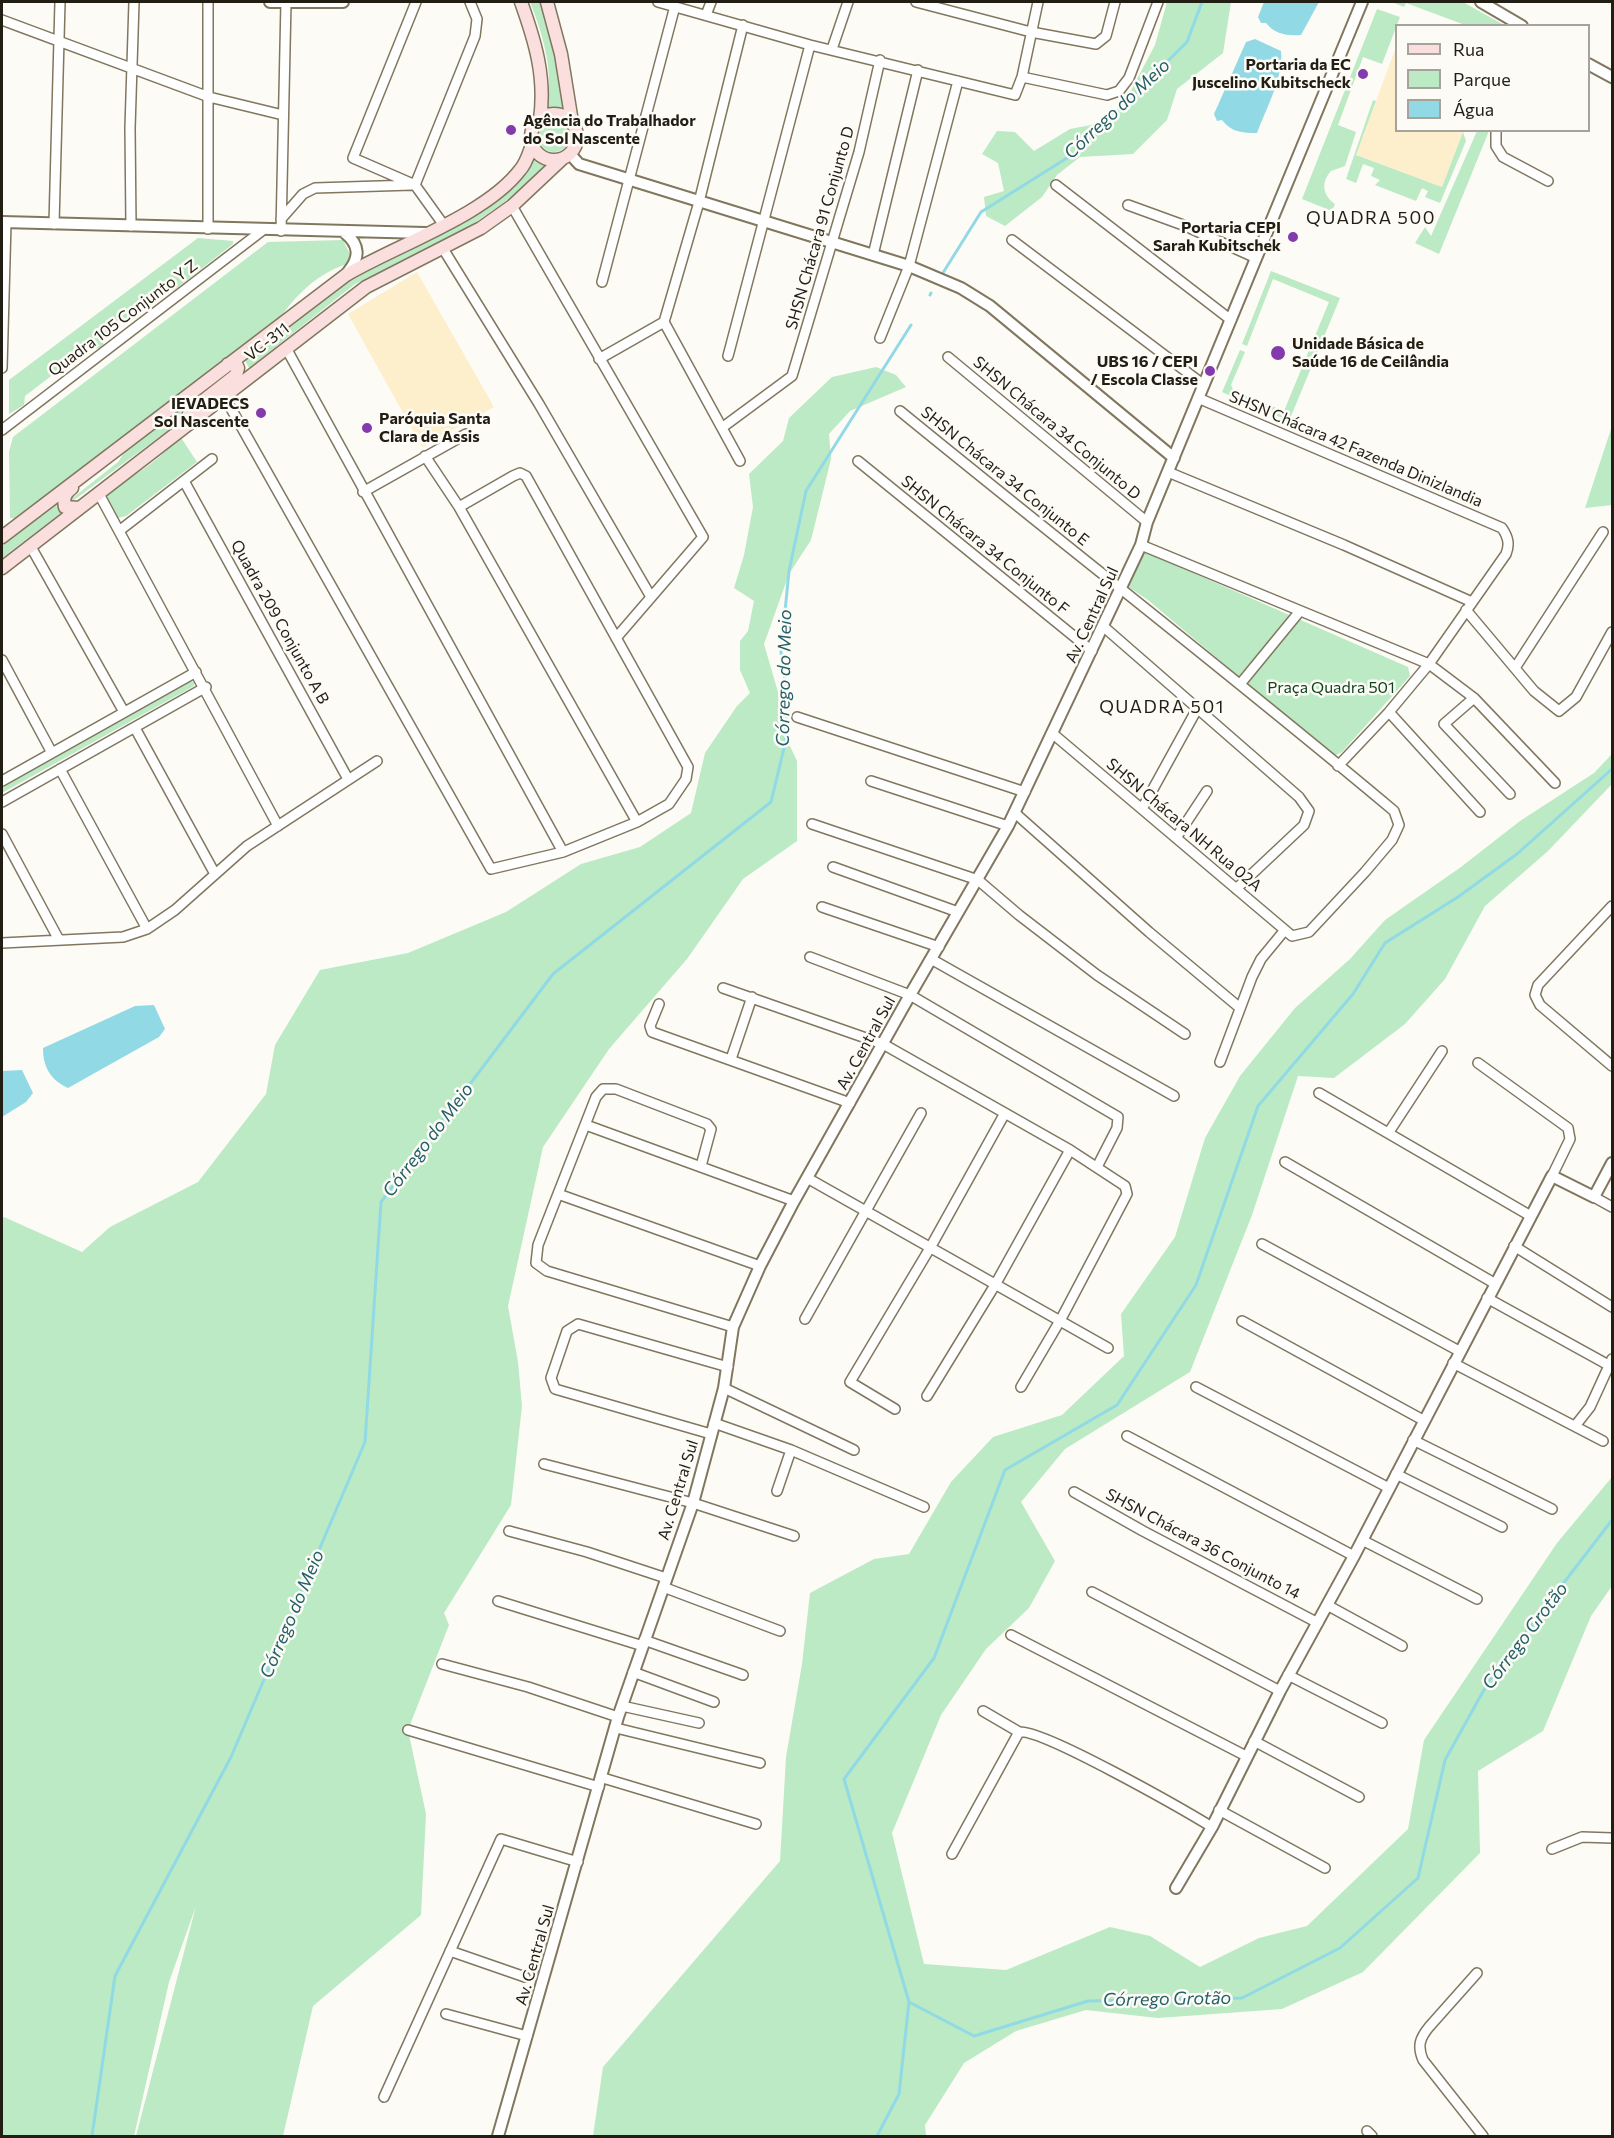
<!DOCTYPE html>
<meta charset="utf-8">
<style>
body{margin:0}
#map{position:relative;width:1614px;height:2138px;overflow:hidden;background:#fdfbf6;font-family:Commissioner,sans-serif}
canvas{display:block}
.frame{position:absolute;inset:0;border:3px solid #221e14;pointer-events:none}
.legend{position:absolute;left:1395px;top:24px;width:195px;height:108px;box-sizing:border-box;background:#fdfbf6;border:2px solid #a5a39c;margin:0;padding:8px 10px;list-style:none;font-size:18px;color:#221e14}
.legend li{display:flex;align-items:center;gap:12px;height:30px}
.legend b{width:30px;border:2px solid #a5a39c}
</style>
<div id="map">
<canvas width="1614" height="2138"></canvas>
<div class="frame"></div>
<ul class="legend">
<li><b style="height:8px;background:#fbdfdf"></b>Rua</li>
<li><b style="height:16px;background:#bbeac4"></b>Parque</li>
<li><b style="height:16px;background:#91dae5"></b>Água</li>
</ul>
</div>
<script>
const context = document.querySelector('canvas').getContext('2d');
context.lineJoin = 'round';
function fillPath(path, color) {
  context.fillStyle = color;
  context.fill(path, 'evenodd');
}
function trace(path, color, width, dash) {
  context.strokeStyle = color;
  context.lineWidth = width;
  context.lineCap = dash ? 'butt' : 'round';
  context.setLineDash(dash || []);
  context.stroke(path);
}
function write(font, color, halo, rows, align = 'center') {
  context.font = font + ' Commissioner,sans-serif';
  context.lineWidth = 5;
  context.setLineDash([]);
  context.textBaseline = 'middle';
  context.strokeStyle = halo;
  context.fillStyle = color;
  for (const [text, x, y, turn = 0] of rows) {
    context.save();
    context.translate(x, y);
    context.rotate((+turn || 0) * Math.PI / 180);
    context.textAlign = isNaN(turn) ? turn : align;
    if (halo) context.strokeText(text, 0, 0);
    context.fillText(text, 0, 0);
    context.restore();
  }
}
fillPath(new Path2D(`
 M1396,47V130L1464,131L1442,187L1356,155Z
 M417,272L494,407L422,447L348,314Z`), '#fdefcc');
fillPath(new Path2D(`
 M530,2H543L559,62L564,109L547,107C554,71 543,35 530,2Z
 M1167,2H1231L1223,53L1177,89L1167,120L1133,154L1080,157L1057,175L1042,197L1005,226L986,216L984,197L1004,191L998,163L982,154L997,131L1015,132L1034,151L1070,129L1107,122L1126,100L1155,45Z
 M1392,2H1463L1504,25H1465L1406,3L1404,7Z
 M1377,9L1400,17L1382,64L1363,57L1338,125L1356,132L1345,166L1331,171C1321,182 1322,195 1335,204L1332,211L1302,199Z
 M1373,100L1376,101L1356,155L1442,187L1463,132L1466,141L1440,203L1425,197L1428,191L1422,188L1416,201L1375,185L1380,180L1371,176L1374,168L1363,164L1356,183L1346,179Z
 M538 136a16 16 0 1 1 32 0a16 16 0 1 1-32 0Z
 M1477,131H1489L1439,254L1415,243L1425,227L1431,236Z
 M533,159L549,166L502,204L458,234L355,284L249,368L244,359L357,273L469,219L497,201Z
 M198,238L233,241V244L173,291L169,286L101,338L104,345L97,349L93,344L25,396L24,405L9,414V380Z
 M343,240L350,254L347,264C319,273 299,292 282,315L17,519L10,518L9,452L13,437L268,242Z
 M1271,271L1340,298L1289,421L1222,392L1240,350L1245,352L1231,385L1234,391L1284,411L1329,302L1273,279L1247,346L1242,344Z
 M233,367L236,368L192,404L178,423L70,503V500L118,462L129,446Z
 M876,367L896,375L906,387L850,411L829,434L831,459L811,540L789,574L764,644L778,692L780,725L797,761V841L743,879L687,959L609,1049L543,1147L508,1306L518,1362L522,1406L511,1505L444,1613L449,1625L408,1730L426,1814L421,1915L313,2006L283,2136H136L196,1906L169,1982L134,2136H2V1219L4,1217L82,1252L110,1227L198,1182L266,1094L275,1045L320,970L408,953L506,912L581,864L640,847L691,813L705,753L737,706L750,693L740,670V641L748,631L754,601L734,588L744,555L753,507L749,474L783,441L789,418L832,377Z
 M1612,426V505L1585,508Z
 M180,436L197,462L126,516L118,518L113,514L105,496L107,491C135,476 160,460 180,436Z
 M57,502L61,513L2,558V545Z
 M1141,552L1150,554L1408,667L1410,676L1342,752L1336,755L1331,754L1148,600L1127,586Z
 M189,681L194,682V686L2,793V785Z
 M1612,754V784L1548,851L1485,906L1445,979L1405,1024L1334,1078L1298,1076L1252,1215L1190,1372L1065,1449L1021,1502L1055,1561L1029,1608L986,1649L941,1715L892,1833L924,1964L1006,1970L1110,1927L1150,1936L1200,1967L1259,1938L1307,1926L1408,1829L1424,1740L1557,1543L1612,1477V1586L1591,1616L1543,1731L1478,1771L1480,1853L1363,1972L1282,2009L1158,2018L1086,2010L1016,2031L964,2063L925,2125L926,2136H593L603,2067L780,1861L786,1757L802,1664L810,1593L874,1559L909,1554L951,1482L993,1437L1062,1415L1124,1356L1121,1314L1175,1237L1205,1138L1240,1076L1295,1008L1350,959L1385,920L1461,867L1520,821L1594,773Z`), '#bbeac4');
fillPath(new Path2D(`
 M1264,2H1319L1301,35C1286,36 1275,34 1266,23H1261L1258,17Z
 M1255,39L1281,51C1284,76 1266,109 1257,133C1242,133 1231,132 1222,120L1217,121L1214,114L1246,42Z
 M154,1005L165,1029L159,1037L68,1088C51,1080 43,1068 43,1048L135,1006Z
 M22,1070L33,1093L26,1102L2,1117V1071Z`), '#91dae5');
trace(new Path2D(`
 M941,276L981,212L1075,153L1187,42L1202,2
 M930,295L931,293
 M909,2002L974,2036L1088,2001L1242,1998L1340,1948L1418,1878L1445,1760L1490,1679L1612,1520
 M92,2136L115,1976L231,1757L365,1442L381,1202L553,974L771,802L785,744L787,696L781,652L789,571L806,491L911,325
 M877,2136L899,2094L909,2002L844,1779L934,1658L1005,1470L1117,1405L1196,1285L1258,1106L1353,994L1385,943L1458,897L1517,854L1612,769`), '#91dae5', 3);
const minor = new Path2D(`
 M416,2L353,158L415,185L443,224
 M658,2L810,45L1015,95L1022,77L1038,2
 M916,2L1031,32L1096,44L1106,36L1115,2
 M706,15L711,2
 M2,20L209,97L283,115
 M832,49L848,2
 M1022,77L1107,95L1119,91L1129,78L1158,2
 M1496,130V146L1503,157L1548,181
 M415,185L475,36L477,19L470,2
 M1056,185L1231,320
 M1128,205L1183,225L1256,258
 M512,206L703,537L616,638
 M281,219L303,194L315,188L412,185
 M54,224L60,2
 M131,226L130,128L134,2
 M208,229V2
 M281,231L286,2
 M1012,240L1204,385
 M442,247L539,404L651,597
 M873,255L918,70
 M602,282L675,6
 M664,322L740,461
 M880,338L909,266L958,81
 M286,348L563,852
 M728,356L810,45
 M948,357L1147,522
 M599,359L664,322L699,202L743,25
 M2,368L6,223
 M224,396L491,869L563,852L637,822L669,804L686,779L688,767L526,476L520,473L513,476L459,507
 M1198,398L1502,528C1508,537 1510,544 1506,554L1429,664L1389,712L1338,766
 M900,411C1064,545 1232,675 1394,811L1399,825L1392,840L1365,872L1309,932L1292,936L1052,733
 M723,427L792,376L859,152L880,60
 M2,430L263,230
 M425,456L459,507L637,822
 M858,461L1092,651
 M1168,472L1344,545L1472,602
 M184,481L348,779
 M363,492L466,434
 M99,494L278,826
 M119,531L212,459
 M1141,545L1429,664L1474,698L1555,783
 M31,547L124,712
 M1466,610L1534,691L1559,711L1576,697L1612,632
 M1104,627L1299,797L1309,811L1304,825L1236,889
 M2,660L52,753
 M1515,668L1603,532
 M1241,683L1300,611
 M1474,698L1444,724L1510,794
 M1389,712L1480,812
 M797,717L1025,792
 M135,728L215,874
 M60,769L147,929
 M2,781L196,672
 M871,781L1008,826
 M2,802L206,687
 M1142,809L1197,709
 M1015,813L1149,932L1240,1008
 M812,824L978,880L1019,915L1097,975L1185,1034
 M2,834L59,940
 M1176,838L1207,791
 M833,867L958,912
 M1612,906L1538,985L1535,995L1540,1005L1612,1066
 M822,907L939,947
 M2,943L123,937L147,929L175,910L247,846L377,761
 M810,957L910,995L1118,1117L1117,1128L1097,1167
 M931,959L1174,1096
 M723,988L883,1044L1070,1150L1125,1186L1127,1194L1061,1319L1021,1387
 M659,1004L650,1026L652,1032L850,1103
 M731,1059L752,997
 M1220,1062L1252,977L1261,959L1284,931
 M1478,1063L1568,1128L1570,1139L1552,1176
 M1319,1093L1529,1215
 M586,1125L794,1201
 M1389,1132L1442,1051
 M1285,1162L1494,1283
 M701,1166L711,1129L707,1124L616,1089H603L596,1097L538,1245L536,1263L547,1271L733,1327
 M809,1179L1108,1348
 M558,1194L760,1266
 M1594,1197L1612,1207
 M1262,1244L1459,1351
 M1514,1246L1612,1307
 M1487,1298L1612,1367
 M805,1319L921,1113
 M1242,1321L1423,1420
 M1453,1363L1603,1441
 M1196,1387L1389,1488
 M724,1388L854,1450
 M927,1396L995,1285L1070,1150
 M895,1409L850,1382L930,1248L1005,1113
 M714,1423L791,1450L924,1507
 M1575,1426L1590,1407L1612,1359
 M711,1434L555,1389L551,1378L567,1331L578,1324L728,1367
 M1127,1436L1354,1556
 M1413,1440L1552,1509
 M544,1464L693,1503L794,1536
 M1396,1474L1502,1527
 M777,1491L791,1450
 M1074,1492L1143,1531L1318,1623
 M509,1531L587,1552L666,1578
 M1362,1540L1477,1599
 M663,1587L780,1631
 M1092,1592L1280,1691
 M498,1601L643,1646
 M1327,1605L1402,1646
 M1011,1635L1246,1756
 M644,1640L743,1675
 M442,1664L528,1687L618,1717
 M633,1672L714,1702
 M1288,1675L1382,1723
 M622,1706L699,1723
 M983,1711L1019,1732
 M616,1728L760,1763
 M408,1730L599,1787
 M1019,1732C1041,1728 1184,1810 1212,1827
 M1254,1741L1359,1797
 M603,1778L756,1824
 M1219,1810L1325,1868
 M1552,1849L1582,1837L1612,1838
 M952,1854L1019,1732
 M450,1951L525,1977
 M1477,1973L1429,2027C1420,2038 1417,2046 1423,2060L1483,2136
 M446,2014L527,2036
 M384,2097L501,1839L578,1862
 M1367,2131L1372,2136`);
const tertiary = new Path2D(`
 M270,2H343
 M1481,2L1522,26
 M1588,64L1612,77
 M570,154L579,164L909,266L961,288L990,306L1174,458
 M2,222L425,233
 M345,233C360,245 360,258 348,272
 M1176,1888L1212,1827L1280,1691L1354,1556L1552,1176L1594,1197L1612,1163
 M498,2136L618,1717L693,1503L724,1388L733,1327L760,1266L794,1201L910,995L1008,826L1141,545L1147,522L1362,2`);
const secondary = new Path2D(`
 M521,2C535,41 546,77 540,119
 M547,2L561,54L572,122
 M531 137a23 23 0 1 1 46 0a23 23 0 1 1-46 0Z
 M185,426L190,411L236,375L238,368L236,364H228
 M72,488C65,493 63,498 65,507L79,508
 M2,537L346,275C397,245 486,215 520,170C526,164 529,153 532,145
 M2,568L366,287L481,228L512,206L562,159`);
trace(minor, '#81775f', 12);
trace(tertiary, '#81775f', 14);
trace(secondary, '#81775f', 15);
trace(minor, '#fff', 9);
trace(tertiary, '#fff', 10);
trace(secondary, '#fbdfdf', 12);
for (const [x, y, r, color] of [
 [1363,74,6,"#833aad"],
 [511,130,6,"#833aad"],
 [1293,237,6,"#833aad"],
 [1278,353,8,"#833aad"],
 [1210,371,6,"#833aad"],
 [261,413,6,"#833aad"],
 [367,428,6,"#833aad"]
]) {
  const dot = new Path2D();
  dot.arc(x, y, r, 0, 2 * Math.PI);
  context.fillStyle = color;
  context.fill(dot);
  trace(dot, '#fdfbf6', 2);
}
write('bold 16px', '#221e14', '#fdfbf6', [
 ["Portaria da EC",1351,65],
 ["Juscelino Kubitscheck",1351,83],
 ["Agência do Trabalhador",523,121,"left"],
 ["do Sol Nascente",523,139,"left"],
 ["Portaria CEPI",1281,228],
 ["Sarah Kubitschek",1281,246],
 ["Unidade Básica de",1292,344,"left"],
 ["Saúde 16 de Ceilândia",1292,362,"left"],
 ["UBS 16 / CEPI",1198,362],
 ["/ Escola Classe",1198,380],
 ["IEVADECS",249,404],
 ["Sol Nascente",249,422],
 ["Paróquia Santa",379,419,"left"],
 ["Clara de Assis",379,437,"left"]
], 'right');
write('16px', '#221e14', '#fdfbf6', [
 ["SHSN Chácara 91 Conjunto D",820,228,-74],
 ["Quadra 105 Conjunto Y Z",123,318,-37],
 ["VC-311",267,342,-38],
 ["SHSN Chácara 34 Conjunto D",1057,428,40],
 ["SHSN Chácara 42 Fazenda Dinizlandia",1356,449,23],
 ["SHSN Chácara 34 Conjunto E",1005,476,39],
 ["SHSN Chácara 34 Conjunto F",985,545,39],
 ["Av. Central Sul",1092,615,-65],
 ["Quadra 209 Conjunto A B",280,622,61],
 ["SHSN Chácara NH Rua 02A",1184,825,40],
 ["Av. Central Sul",866,1043,-61],
 ["Av. Central Sul",678,1490,-73],
 ["SHSN Chácara 36 Conjunto 14",1203,1544,28],
 ["Av. Central Sul",535,1955,-74]
]);
write('16px', '#0e4420', '#fdfbf6', [
 ["Praça Quadra 501",1331,688]
]);
write('italic 18px', '#246069', '#fdfbf6', [
 ["Córrego do Meio",1117,109,-43],
 ["Córrego do Meio",784,678,-89],
 ["Córrego do Meio",428,1140,-53],
 ["Córrego do Meio",292,1614,-67],
 ["Córrego Grotão",1525,1636,-53],
 ["Córrego Grotão",1167,1999,-1]
]);
context.letterSpacing = '1.5px';
write('18px', '#221e14', '#fdfbf6', [
 ["QUADRA 500",1371,218],
 ["QUADRA 501",1162,707]
]);
context.letterSpacing = '0px';
</script>
